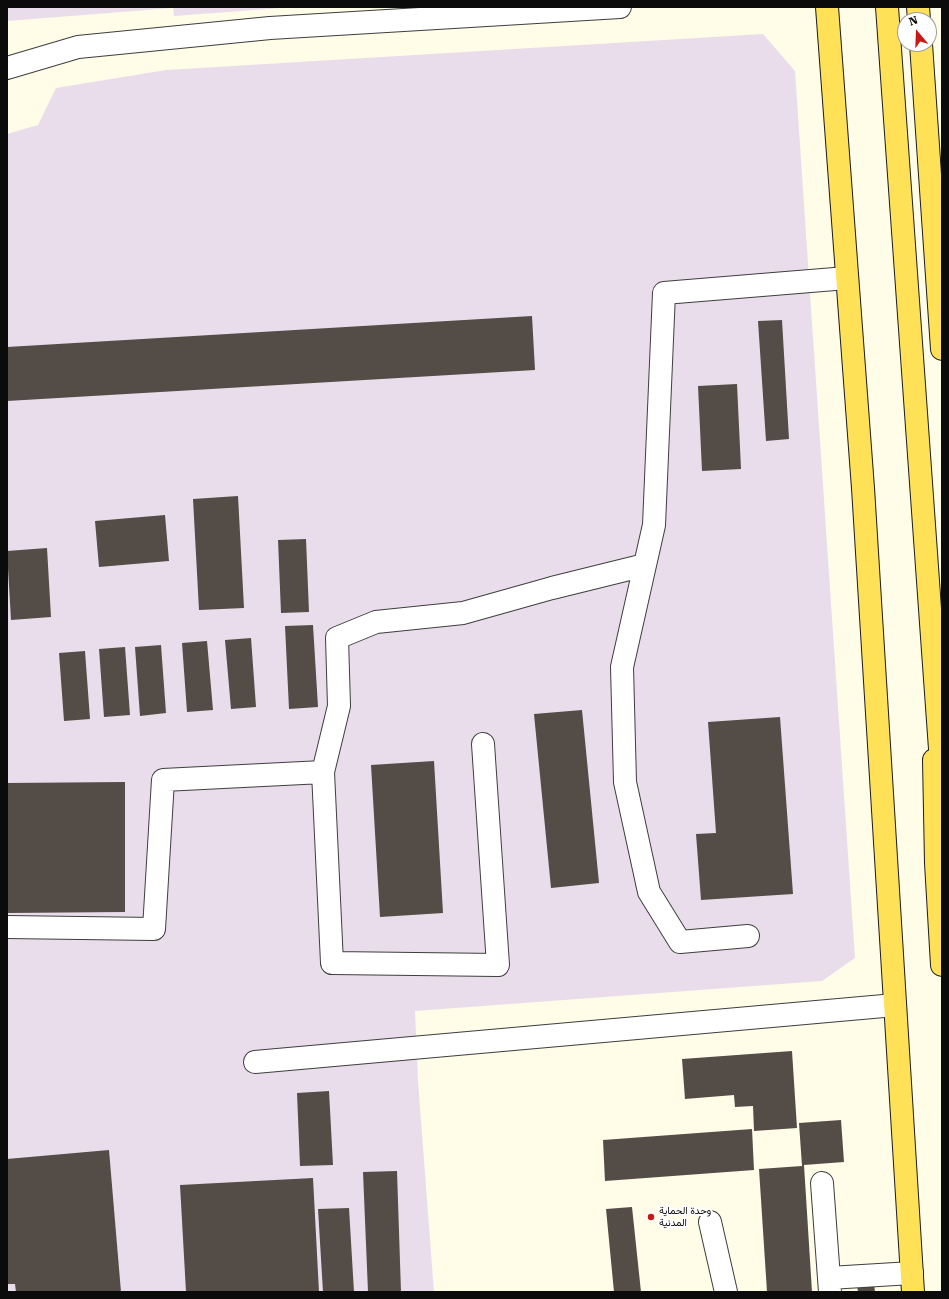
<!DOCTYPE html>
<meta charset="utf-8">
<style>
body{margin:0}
#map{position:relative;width:949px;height:1299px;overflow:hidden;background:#fffce8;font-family:"Roboto Serif",serif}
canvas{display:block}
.frame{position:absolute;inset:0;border:8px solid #0b0b0b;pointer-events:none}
.north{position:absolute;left:897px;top:12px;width:40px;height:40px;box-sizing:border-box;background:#fff;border:1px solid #9d9d9d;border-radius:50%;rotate:341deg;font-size:11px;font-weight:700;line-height:16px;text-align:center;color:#0b0b0b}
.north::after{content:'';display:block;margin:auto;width:14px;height:18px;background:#c71916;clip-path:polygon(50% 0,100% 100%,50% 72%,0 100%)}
</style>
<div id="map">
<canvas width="949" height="1299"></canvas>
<div class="frame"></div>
<div class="north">N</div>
</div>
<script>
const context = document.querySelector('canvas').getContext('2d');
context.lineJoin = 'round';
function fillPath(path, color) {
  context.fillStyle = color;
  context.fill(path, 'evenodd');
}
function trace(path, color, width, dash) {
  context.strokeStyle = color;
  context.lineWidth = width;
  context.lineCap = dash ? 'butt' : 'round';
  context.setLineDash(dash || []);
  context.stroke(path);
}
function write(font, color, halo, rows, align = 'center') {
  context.font = font + ' "Roboto Serif",Vazirmatn,serif';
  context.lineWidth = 4;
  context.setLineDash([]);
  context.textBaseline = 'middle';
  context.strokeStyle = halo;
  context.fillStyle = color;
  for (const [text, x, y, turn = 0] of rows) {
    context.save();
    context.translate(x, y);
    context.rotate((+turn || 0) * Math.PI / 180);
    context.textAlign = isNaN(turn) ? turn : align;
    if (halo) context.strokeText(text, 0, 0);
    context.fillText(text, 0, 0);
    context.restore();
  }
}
fillPath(new Path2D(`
 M7,7H295L174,16L173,8L7,21Z
 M763,34L795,71L855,958L822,981L415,1011L418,1081L434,1292H7V134L38,125L56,88L166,70Z`), '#eaddeb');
fillPath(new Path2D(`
 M532,316L535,370L7,401V347Z
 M782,320L789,439L766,441L758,321Z
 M737,384L741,469L702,471L698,386Z
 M238,496L244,608L199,610L193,499Z
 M165,515L169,561L99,567L95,521Z
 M306,539L309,612L281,613L278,540Z
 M47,548L51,617L11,620L7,551Z
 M313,625L318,707L289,709L285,626Z
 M251,638L256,707L231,709L225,640Z
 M207,641L213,710L187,712L182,643Z
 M161,645L166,713L140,716L135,647Z
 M125,647L130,715L104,717L99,649Z
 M85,651L90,719L64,721L59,653Z
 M582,710L599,883L551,888L534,714Z
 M780,717L793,894L701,900L696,834L716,833L708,722Z
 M434,761L443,913L380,917L371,765Z
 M125,782V912L7,913V783Z
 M792,1051L797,1128L754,1131L753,1106L735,1107L734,1095L685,1099L682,1059Z
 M329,1091L333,1165L300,1166L297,1093Z
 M841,1120L844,1162L804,1165L812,1292H767L759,1169L802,1166L799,1123Z
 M752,1129L754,1170L605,1181L603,1140Z
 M109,1150L121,1292H16L15,1284H7V1159Z
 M397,1171L401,1292H368L363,1172Z
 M313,1178L319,1292H186L180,1185Z
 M632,1207L641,1292H614L606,1209Z
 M349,1208L354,1292H323L318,1209Z
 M874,1284L875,1292H858L857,1286Z`), '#544c46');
const minor = new Path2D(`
 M7,68L78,47L270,28L620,7
 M483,744L498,965L332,963L323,772L339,706L337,638L376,622L463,613L552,588L645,565
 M7,927L154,929L163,780L323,772
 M748,936L680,942L649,892L625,782L622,667L654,525L664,293L847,278
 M255,1062L895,1005
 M822,1183L830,1292
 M710,1222L726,1292
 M829,1278L912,1273`);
const major = new Path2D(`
 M827,7L863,488L913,1292
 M887,7L942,777
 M918,7L919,20
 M921,44L942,349
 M934,760L936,863L942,965`);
trace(minor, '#3e3e3e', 24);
trace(major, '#1c1c1c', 24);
trace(minor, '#fff', 22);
trace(major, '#ffe158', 22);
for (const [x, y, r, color] of [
 [651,1217,4,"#c71916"]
]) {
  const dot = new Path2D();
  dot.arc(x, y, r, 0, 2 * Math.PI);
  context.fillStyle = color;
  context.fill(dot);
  trace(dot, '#fff', 1.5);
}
write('10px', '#0b0b0b', '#fff', [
 ["وحدة الحماية",659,1211],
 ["المدنية",659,1223]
], 'left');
</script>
